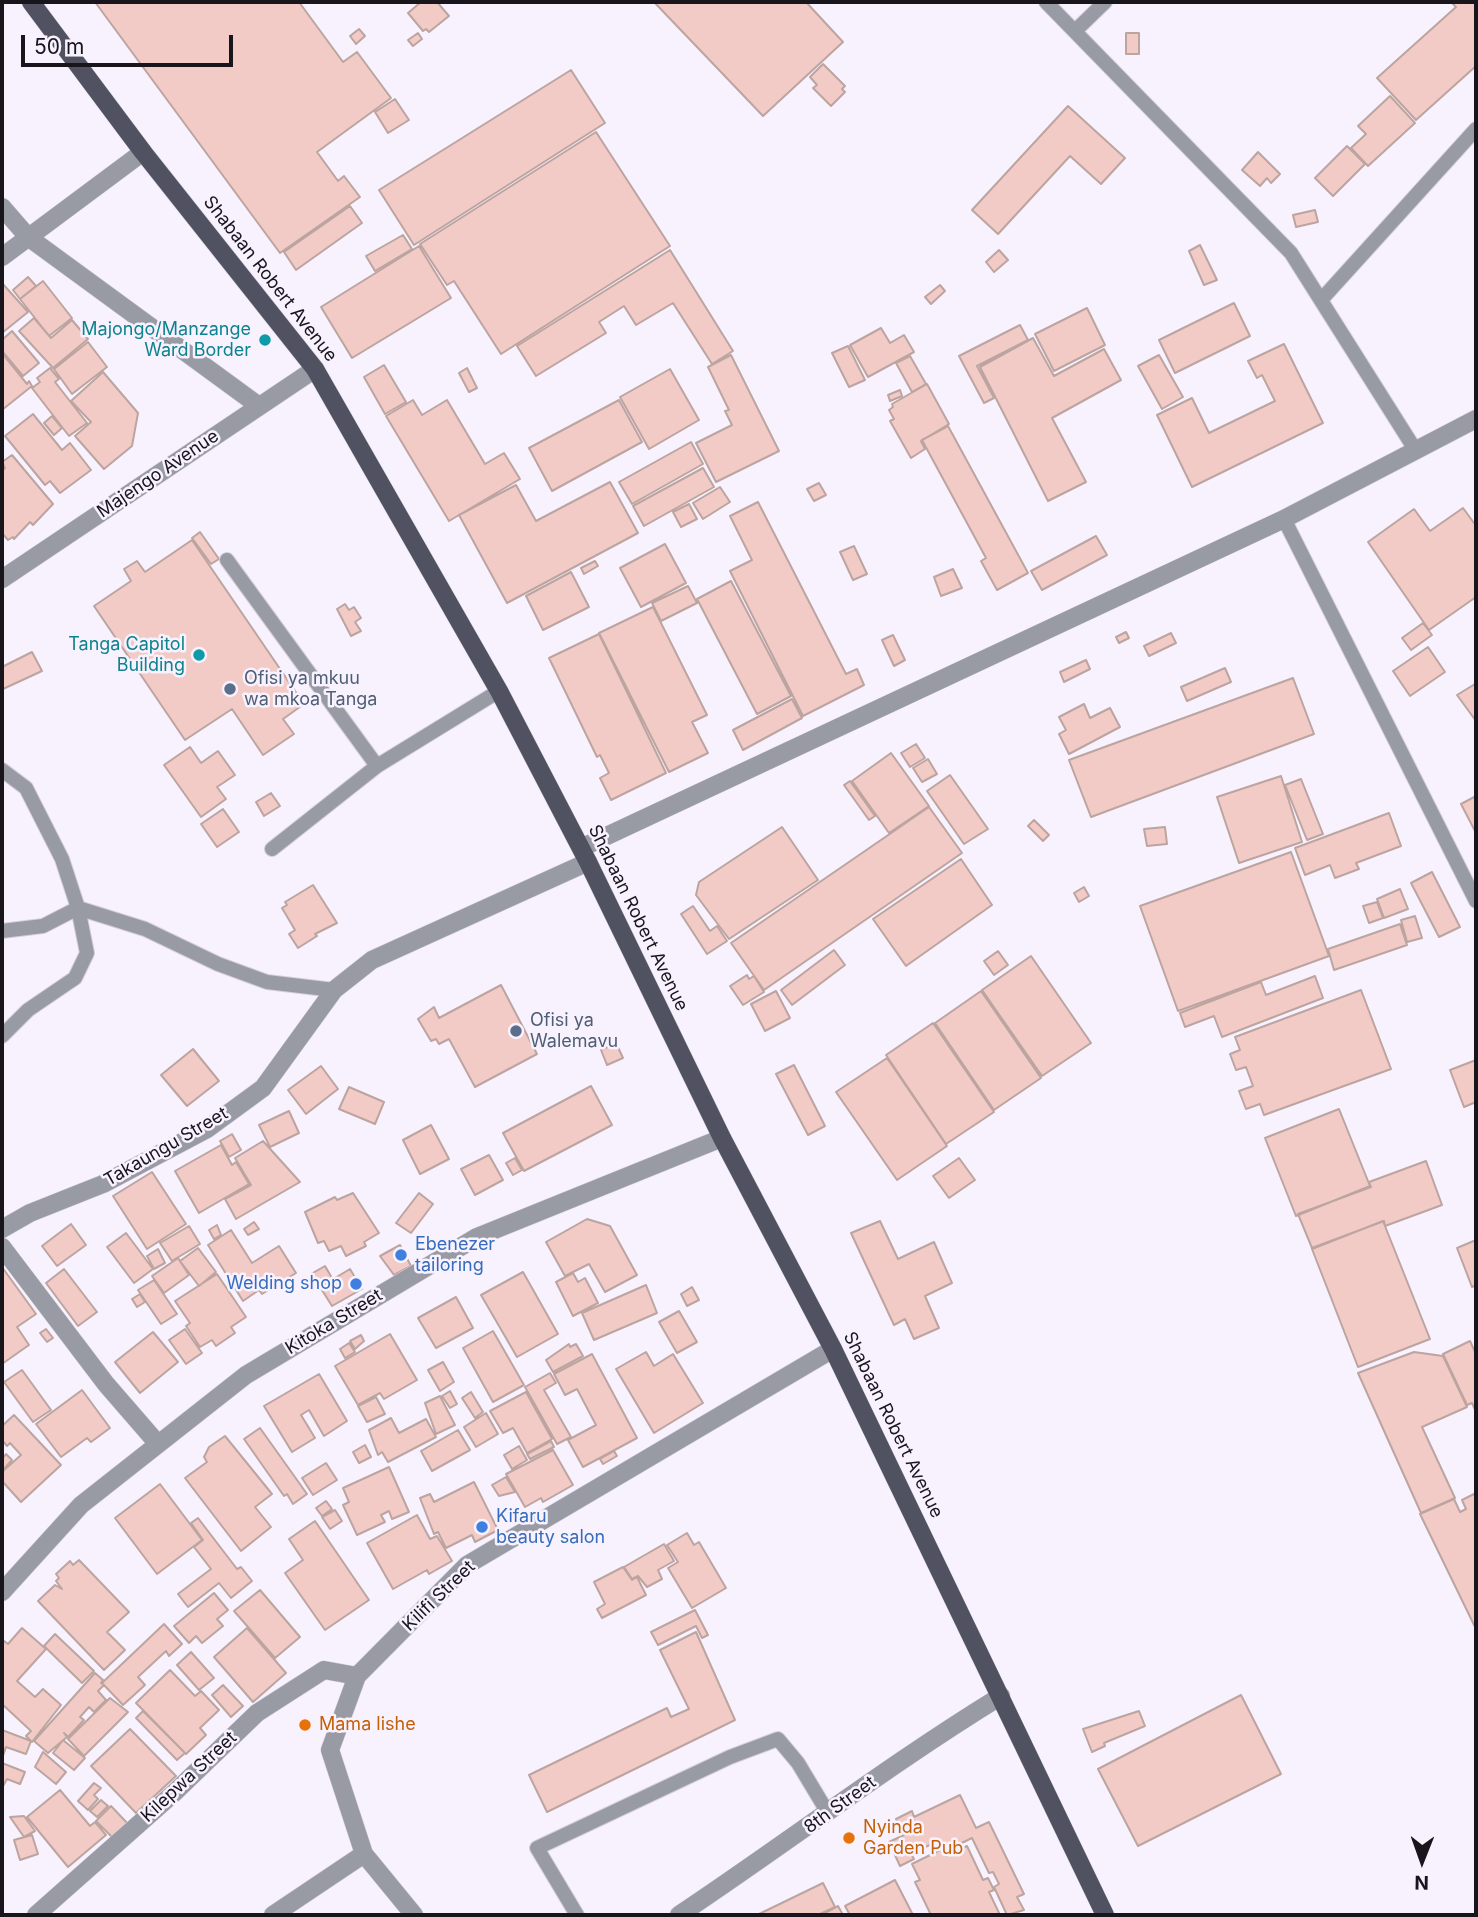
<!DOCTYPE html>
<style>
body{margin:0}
#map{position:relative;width:1478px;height:1917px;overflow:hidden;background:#f8f2ff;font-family:Inter,sans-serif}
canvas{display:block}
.frame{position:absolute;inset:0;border:4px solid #18151c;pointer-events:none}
.north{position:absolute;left:1387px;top:1826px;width:70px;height:70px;-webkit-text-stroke:5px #f8f2ff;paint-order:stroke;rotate:181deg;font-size:19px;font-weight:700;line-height:28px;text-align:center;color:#18151c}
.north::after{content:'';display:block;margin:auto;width:24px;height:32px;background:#18151c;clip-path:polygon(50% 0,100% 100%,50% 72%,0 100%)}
.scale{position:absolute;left:21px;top:35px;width:212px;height:32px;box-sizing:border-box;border:4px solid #18151c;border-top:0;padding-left:9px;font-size:21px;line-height:24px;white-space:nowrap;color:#18151c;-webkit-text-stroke:5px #f8f2ff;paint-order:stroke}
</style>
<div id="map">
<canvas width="1478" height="1917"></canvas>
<div class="frame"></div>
<div class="north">N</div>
<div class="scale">50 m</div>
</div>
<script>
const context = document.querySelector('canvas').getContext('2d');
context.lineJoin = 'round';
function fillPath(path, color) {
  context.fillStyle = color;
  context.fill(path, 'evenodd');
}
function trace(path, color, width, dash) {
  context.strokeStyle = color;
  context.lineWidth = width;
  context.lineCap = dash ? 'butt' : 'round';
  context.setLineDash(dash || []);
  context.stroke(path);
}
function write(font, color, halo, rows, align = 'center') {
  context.font = font + ' Inter,sans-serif';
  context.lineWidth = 5;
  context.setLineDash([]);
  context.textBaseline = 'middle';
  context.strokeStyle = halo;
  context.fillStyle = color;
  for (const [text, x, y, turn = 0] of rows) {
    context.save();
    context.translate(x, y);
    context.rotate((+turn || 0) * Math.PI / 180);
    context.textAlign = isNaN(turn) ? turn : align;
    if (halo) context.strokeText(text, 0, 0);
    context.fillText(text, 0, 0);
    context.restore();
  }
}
const building = new Path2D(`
 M95,2H299L343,62L357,52L391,98L317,152L338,181L344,176L360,197L280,253Z
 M421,2H437L449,16L429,32L426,29L423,31L408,13Z
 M654,2H806L843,42L763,116Z
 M1451,2H1476V66L1416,120L1377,78L1456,7Z
 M359,29L365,36L356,44L350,36Z
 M418,33L422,39L413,46L408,40Z
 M1126,33H1139V54H1126Z
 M823,64L845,86L842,89L845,92L831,106L813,88L817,85L810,77Z
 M571,70L605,123L414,245L379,190Z
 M1390,96L1415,123L1368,166L1351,148L1366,134L1358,126Z
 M395,99L409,120L388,133L375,112Z
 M1068,106L1125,158L1101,184L1070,156L998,234L972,210Z
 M596,132L670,246L501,354L454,281L447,285L420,244Z
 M1347,146L1365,164L1333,196L1315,178Z
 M1258,152L1280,174L1271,183L1267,178L1260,186L1242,170Z
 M350,206L362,223L296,270L284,252Z
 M1315,210L1318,222L1296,227L1293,215Z
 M403,235L412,249L375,271L366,256Z
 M1200,245L1217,280L1204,285L1189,251Z
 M419,246L451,298L352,358L321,307Z
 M670,250L733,351L712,364L673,303L636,325L624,306L599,322L606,333L536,376L517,346Z
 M999,250L1008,260L994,272L986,262Z
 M28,277L36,286L20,299L13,290Z
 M43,281L72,318L49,336L20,299Z
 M2,283L28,312L2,333Z
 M940,285L945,291L931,304L925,297Z
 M1234,303L1250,336L1175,373L1159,340Z
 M1087,308L1105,345L1054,371L1035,334Z
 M34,318L51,338L72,320L88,339L53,368L19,331Z
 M1020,325L1028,340L977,366L994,398L984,403L959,356Z
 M881,328L890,343L904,335L914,352L868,377L850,345Z
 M12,331L39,363L23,376L2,351V340Z
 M1033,338L1054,376L1104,349L1121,380L1052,418L1086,482L1048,501L980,367Z
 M88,342L107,367L72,394L54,369Z
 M1284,344L1323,423L1192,487L1157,415L1192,398L1209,433L1275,401L1262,375L1257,378L1248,361Z
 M848,346L865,380L849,387L832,353Z
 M2,353L27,384L29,381L32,386L2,410Z
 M731,355L779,451L716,482L696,443L732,425L725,411L729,410L708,367Z
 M1159,355L1183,397L1162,409L1138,366Z
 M910,356L926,384L912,392L896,363Z
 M384,365L406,402L385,414L364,377Z
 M50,368L59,379L55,382L87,423L69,436L32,388L40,382L37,378Z
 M467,368L477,388L469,392L459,373Z
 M670,369L699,420L649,449L620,397Z
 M103,372L138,413L132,446L104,469L75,436L91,422L71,401Z
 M927,384L949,424L921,441L925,449L911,458L890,421L894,419L889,410L893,407L892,404Z
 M900,390L902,396L890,401L888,395Z
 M413,400L422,415L447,400L485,464L504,453L520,479L449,521L386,416Z
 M619,400L642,442L552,491L529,448Z
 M33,414L62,450L70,443L91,470L60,493L50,481L45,485L5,436Z
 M52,416L62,428L54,435L44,423Z
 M948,426L1028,573L997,590L981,561L986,558L922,440Z
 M691,442L703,464L632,504L619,482Z
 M12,455L53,504L33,525L30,522L14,539L13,537L8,540L2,533V471L5,468L2,462Z
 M703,468L714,487L644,526L633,506Z
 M610,482L638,533L507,603L459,515L516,485L536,521Z
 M819,483L826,495L814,501L807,489Z
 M720,487L730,502L703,519L693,503Z
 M758,502L846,674L857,669L864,685L803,716L730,571L752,560L730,516Z
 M689,504L697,519L681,527L673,512Z
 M1463,508L1474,523L1476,521V597L1429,630L1368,542L1414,509L1430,531Z
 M200,532L219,559L211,564L192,538Z
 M1096,536L1107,555L1042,590L1031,571Z
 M192,540L304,704L283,719L294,734L263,755L232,709L185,740L94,606L131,581L124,569L137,561L145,572Z
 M665,544L686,583L641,607L620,568Z
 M854,546L867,574L853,580L840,552Z
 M595,561L598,566L584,574L581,568Z
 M953,569L962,588L941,596L934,577Z
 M571,572L589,607L543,630L526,596Z
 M731,581L791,696L757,714L697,599Z
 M688,586L697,603L661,621L652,603Z
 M345,604L349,610L354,607L361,618L355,622L361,631L351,636L337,609Z
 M653,607L707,715L692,722L708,753L669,772L599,633Z
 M1423,623L1432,635L1411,650L1402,638Z
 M1126,632L1129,638L1119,643L1116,637Z
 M1171,633L1176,643L1149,656L1144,646Z
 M599,634L666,773L611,800L600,778L609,773L600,755L597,757L549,658Z
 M893,635L905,660L894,666L882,640Z
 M1428,647L1445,672L1410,696L1393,671Z
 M32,652L42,671L3,689L2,667Z
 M1086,660L1090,669L1064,682L1060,672Z
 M1225,668L1231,682L1187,701L1181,687Z
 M1293,678L1314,734L1091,817L1069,760Z
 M1475,684L1476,686V721L1457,695Z
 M792,699L802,718L743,750L733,730Z
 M1084,704L1090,718L1110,708L1120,727L1069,754L1059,734L1066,730L1059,717Z
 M916,744L925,758L910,767L901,753Z
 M190,747L201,763L218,751L235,775L217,787L226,799L201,817L164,765Z
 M891,753L929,806L889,833L852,781Z
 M928,759L937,774L922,782L913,768Z
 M950,775L988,829L964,844L927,791Z
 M1281,776L1302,842L1239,863L1217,797Z
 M1301,779L1323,834L1307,840L1285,785Z
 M850,781L875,816L869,820L844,785Z
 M271,793L280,806L264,816L256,802Z
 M1476,796V833L1461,804Z
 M929,807L962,853L764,990L731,943Z
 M223,809L239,832L217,847L201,824Z
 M1389,813L1401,846L1356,863L1359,869L1335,878L1330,865L1305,875L1295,848Z
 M1034,820L1049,835L1043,841L1028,826Z
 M782,827L818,880L729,939L696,895L699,882Z
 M1165,827L1167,844L1147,846L1144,829Z
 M1291,852L1329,956L1178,1011L1140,906Z
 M961,859L992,905L906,966L873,919Z
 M1432,872L1460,927L1439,937L1411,883Z
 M313,885L337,923L315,934L317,936L298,948L289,934L295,930L282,908L287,905L285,902Z
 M1084,887L1089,896L1079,902L1074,893Z
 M1400,889L1408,909L1384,918L1377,899Z
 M1377,902L1383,918L1369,923L1363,906Z
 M693,906L710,931L717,926L727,941L707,954L681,914Z
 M1415,916L1422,938L1407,942L1401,920Z
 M1400,924L1407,945L1334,970L1328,949Z
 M834,950L845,965L792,1005L781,990Z
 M998,951L1008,965L994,975L984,961Z
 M1031,956L1091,1043L1042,1076L982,990Z
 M747,975L749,979L754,976L764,992L743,1005L730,986Z
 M1315,976L1323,998L1222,1037L1214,1016L1185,1027L1180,1013L1261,982L1266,995Z
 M501,985L537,1054L475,1087L449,1039L439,1044L436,1039L431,1041L418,1019L434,1007L439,1018Z
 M1361,990L1391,1069L1264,1115L1260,1104L1246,1109L1239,1091L1253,1086L1246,1067L1236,1070L1230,1054L1240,1050L1235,1037Z
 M776,991L790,1018L765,1031L751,1004Z
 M981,991L1041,1078L994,1110L935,1023Z
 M933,1023L994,1112L946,1144L886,1055Z
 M616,1043L623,1058L607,1065L601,1050Z
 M193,1049L219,1081L187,1106L161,1075Z
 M887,1058L947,1146L897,1180L836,1092Z
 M1476,1060V1102L1464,1107L1450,1070Z
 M794,1065L825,1126L808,1135L776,1074Z
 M321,1066L338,1089L306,1114L288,1090Z
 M591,1086L612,1125L524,1171L503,1133Z
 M349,1087L384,1102L375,1124L339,1109Z
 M1339,1109L1370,1186L1296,1216L1265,1138Z
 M289,1111L299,1133L270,1147L259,1125Z
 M431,1125L449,1159L420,1174L403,1140Z
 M232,1134L241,1150L229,1157L220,1141Z
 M263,1141L300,1182L236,1219L225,1199L251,1185L235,1158Z
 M221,1145L232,1165L236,1162L249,1184L199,1213L175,1171Z
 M489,1155L503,1180L475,1195L461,1169Z
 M515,1158L522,1170L513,1175L506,1163Z
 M959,1158L975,1180L949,1198L933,1176Z
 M1426,1161L1442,1205L1385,1226L1384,1221L1312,1248L1298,1214L1371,1187L1369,1182Z
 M152,1172L186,1224L147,1249L113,1196Z
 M353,1193L379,1233L364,1242L366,1246L346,1256L341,1246L329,1251L324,1241L318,1243L305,1212L335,1197L337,1200Z
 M419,1193L433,1204L411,1233L396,1223Z
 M587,1219L610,1226L637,1275L605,1292L589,1264L565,1276L546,1242Z
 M880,1221L898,1259L934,1242L952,1283L925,1296L939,1328L914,1339L905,1319L894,1325L851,1233Z
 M1383,1221L1430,1339L1358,1367L1312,1249Z
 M254,1222L259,1229L248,1235L244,1229Z
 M71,1224L86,1245L57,1266L42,1246Z
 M217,1225L221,1235L214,1239L209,1230Z
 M189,1226L200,1244L172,1261L160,1243Z
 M231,1230L252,1263L279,1246L296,1273L262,1294L259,1290L243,1301L208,1245Z
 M126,1233L153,1269L134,1283L107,1247Z
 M1476,1240V1285L1472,1287L1457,1248Z
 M400,1245L411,1266L394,1275L380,1256Z
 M198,1248L216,1272L199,1286L180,1261Z
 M158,1249L165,1263L154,1269L147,1256Z
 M178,1258L189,1275L164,1293L152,1276Z
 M325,1266L332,1278L318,1286L311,1274Z
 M2,1267L36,1314L17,1327L29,1345L2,1364Z
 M64,1269L97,1312L78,1326L46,1283Z
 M350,1269L362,1289L332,1306L320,1287Z
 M523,1272L558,1334L517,1357L481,1295Z
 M573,1273L578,1282L585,1278L598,1303L573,1316L556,1282Z
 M217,1274L246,1317L231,1327L235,1333L216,1346L212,1340L200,1347L186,1326L190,1323L175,1301Z
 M154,1280L177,1314L161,1324L138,1290Z
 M646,1285L657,1313L594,1340L582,1313Z
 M692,1287L699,1300L687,1306L681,1294Z
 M140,1294L145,1302L137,1307L132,1299Z
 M456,1297L473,1328L436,1348L418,1318Z
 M679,1311L697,1342L677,1353L659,1322Z
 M46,1329L53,1338L47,1342L40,1333Z
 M185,1329L202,1353L186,1364L169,1340Z
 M493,1331L524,1385L493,1402L463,1348Z
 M153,1332L178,1362L140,1393L115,1362Z
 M390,1334L417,1380L384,1399L380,1393L358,1405L335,1366Z
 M361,1335L364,1341L355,1349L350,1341Z
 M1470,1341L1476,1354V1412L1472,1403L1467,1405L1443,1354Z
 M349,1343L355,1352L345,1358L340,1349Z
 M569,1344L570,1347L576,1344L583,1356L553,1372L546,1360Z
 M646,1352L654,1366L673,1354L703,1403L654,1433L616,1369Z
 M1414,1352L1443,1356L1467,1407L1422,1427L1455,1498L1421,1513L1358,1373Z
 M592,1354L637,1438L583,1467L568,1440L596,1425L577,1389L565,1395L554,1374Z
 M443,1362L454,1382L440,1391L428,1370Z
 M22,1370L51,1410L33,1422L4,1382Z
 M550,1373L556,1383L544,1390L571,1437L557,1444L525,1387Z
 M319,1374L347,1421L324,1436L309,1410L301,1415L315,1438L292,1452L264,1406Z
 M82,1390L110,1428L91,1442L87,1438L61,1457L36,1424Z
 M450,1391L457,1404L450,1408L442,1396Z
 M471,1392L483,1412L475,1418L462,1398Z
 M526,1392L552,1439L527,1453L513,1428L503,1433L490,1411Z
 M440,1396L455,1425L436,1434L425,1403Z
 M376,1397L385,1414L367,1422L358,1406Z
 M486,1413L498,1434L476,1447L464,1427Z
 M14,1415L61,1465L21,1502L2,1481V1472L21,1455L10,1443L7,1446L2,1440V1426Z
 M391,1418L399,1433L426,1419L436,1437L388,1462L382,1452L378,1455L369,1430Z
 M260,1428L307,1494L293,1504L287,1494L284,1496L244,1439Z
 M458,1430L470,1450L432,1471L421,1451Z
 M225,1436L272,1494L255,1507L271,1527L241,1551L185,1478L207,1462L204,1457L209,1447Z
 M551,1441L554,1447L530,1459L527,1454Z
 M365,1445L371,1457L359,1463L353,1452Z
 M519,1446L527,1460L512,1469L504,1455Z
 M553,1450L573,1485L543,1502L541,1498L525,1507L506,1474Z
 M614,1451L617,1456L603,1464L600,1459Z
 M6,1454L12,1460L2,1471V1459Z
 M326,1463L337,1480L313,1495L302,1478Z
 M389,1467L409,1512L392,1519L389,1511L381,1515L385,1522L357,1535L343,1505L349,1502L343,1488Z
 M506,1477L515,1492L499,1496L492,1485Z
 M474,1482L498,1530L475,1542L472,1535L446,1548L438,1532L434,1534L420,1498L430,1494L434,1502Z
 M160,1484L202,1540L157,1574L115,1518Z
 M1476,1493V1626L1475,1627L1420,1514L1454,1499L1460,1512L1466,1509L1462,1500Z
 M326,1501L332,1509L322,1516L316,1508Z
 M335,1510L342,1521L330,1529L322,1517Z
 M417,1515L430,1539L437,1536L452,1561L429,1574L427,1570L393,1589L367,1543Z
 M198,1518L237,1569L241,1567L252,1581L231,1598L219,1583L188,1607L178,1594L211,1569L194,1547L203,1540L191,1523Z
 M315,1521L369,1600L325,1630L285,1573L303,1560L289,1539Z
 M687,1533L694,1545L699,1542L726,1588L692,1608L668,1568L678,1562L667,1545Z
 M664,1544L674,1561L658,1570L662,1579L647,1587L638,1576L632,1579L624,1567Z
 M79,1560L129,1612L107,1632L125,1650L104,1670L38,1601L55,1585L62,1589L56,1581L59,1578L56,1574L70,1561L73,1565Z
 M623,1567L632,1580L637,1577L646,1595L602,1618L597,1609L605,1604L594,1582Z
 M260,1590L300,1637L275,1658L234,1611Z
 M214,1593L228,1610L217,1619L223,1626L202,1643L196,1636L189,1643L174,1626Z
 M695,1610L708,1635L702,1638L696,1626L658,1645L651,1632Z
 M164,1624L182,1644L169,1656L166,1651L138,1677L145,1685L123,1705L102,1683Z
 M22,1628L46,1649L17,1681L35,1697L43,1689L61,1705L32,1742L26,1736L31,1731L2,1704V1643L4,1641L8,1644Z
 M247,1628L286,1673L253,1702L214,1657Z
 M696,1632L735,1720L547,1812L529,1775L667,1708L671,1717L689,1709L660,1650Z
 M55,1634L94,1671L82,1683L44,1646Z
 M191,1652L214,1678L199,1690L177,1665Z
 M170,1670L195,1696L201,1691L219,1710L200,1728L206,1735L186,1754L136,1703Z
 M95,1673L103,1680L101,1683L104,1685L98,1691L106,1700L94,1712L89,1707L80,1717L84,1720L68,1737L64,1733L67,1737L48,1753L34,1741Z
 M223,1685L243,1706L231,1717L212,1695Z
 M1241,1695L1281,1774L1138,1846L1098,1769Z
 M110,1698L128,1712L84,1756L68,1739Z
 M143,1711L185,1753L177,1760L136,1718Z
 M1139,1711L1145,1726L1104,1743L1105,1746L1092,1752L1083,1729Z
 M130,1729L176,1776L136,1813L91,1766Z
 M2,1730L31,1741L26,1754L6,1747L2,1759Z
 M63,1740L85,1758L74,1770L53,1753Z
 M43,1752L66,1772L56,1784L35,1767Z
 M2,1763L25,1772L20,1784L7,1779L2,1788Z
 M94,1783L101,1788L94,1795L98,1799L88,1810L78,1801Z
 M60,1790L90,1826L95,1822L106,1835L68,1867L27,1817Z
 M960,1795L976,1828L989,1822L1024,1894L1017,1897L1024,1910L1007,1915L994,1887L999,1884L993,1872L989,1873L972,1838L945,1851L940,1840L911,1854L914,1859L900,1866L889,1842L904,1835L896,1819L912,1811L914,1817Z
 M101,1800L108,1806L97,1817L90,1811Z
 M111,1806L129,1825L114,1839L96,1821Z
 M24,1816L35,1831L24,1837L10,1817Z
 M32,1835L38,1854L20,1860L14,1840Z
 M967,1846L983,1880L988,1878L994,1890L989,1892L1000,1915H931L915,1882L920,1880L912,1864L942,1849L946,1856Z
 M895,1880L913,1915H850L845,1906Z
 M823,1883L835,1907L818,1915H757Z
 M838,1906L843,1915H821Z`);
fillPath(building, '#f3cbc6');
trace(building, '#bca4a0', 2);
const service = new Path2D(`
 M1046,2L1291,253L1416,451
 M1075,31L1105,2
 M1321,300L1476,129
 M1284,519L1476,901
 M227,560L377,766L272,849
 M377,766L499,691
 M2,770L26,788L62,859L78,908L87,953L75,978L28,1010L2,1036
 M2,931L43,926L78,908L145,929L218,964L267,982L334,990
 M577,1915L537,1848L730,1757L778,1739L798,1763L828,1813`);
const minor = new Path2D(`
 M2,207L28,237L259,406
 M2,257L143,152
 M581,848L1284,519L1476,419
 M2,1229L30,1213L103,1184L207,1129L263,1088L334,990L372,960L588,862
 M2,1247L106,1384L158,1444
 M2,1592L81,1505L246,1375L477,1237L722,1138
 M36,1915L175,1792L257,1713L324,1670L357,1676
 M273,1915L364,1854
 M414,1915L364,1854L330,1750L357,1676L467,1565L833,1349
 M679,1915C787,1843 890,1764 1001,1696`);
const tertiary = new Path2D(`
 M2,579L315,369`);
const primary = new Path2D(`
 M31,2L143,152L315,369L499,691L588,862L722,1138L833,1349L1105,1915`);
trace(service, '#d4cfdb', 16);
trace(minor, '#d4cfdb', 19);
trace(tertiary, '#d4cfdb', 19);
trace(primary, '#d4cfdb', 19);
trace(service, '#999ba4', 14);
trace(minor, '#999ba4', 18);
trace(tertiary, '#999ba4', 18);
trace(primary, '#505261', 18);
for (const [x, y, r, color] of [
 [265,340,7,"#0f9aa8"],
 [199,655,7,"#0f9aa8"],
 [230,689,7,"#5c6f8a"],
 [516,1031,7,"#5c6f8a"],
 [401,1255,7,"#3f7fe0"],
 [356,1284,7,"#3f7fe0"],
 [482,1527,7,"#3f7fe0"],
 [305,1725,7,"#e8710a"],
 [849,1838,7,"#e8710a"]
]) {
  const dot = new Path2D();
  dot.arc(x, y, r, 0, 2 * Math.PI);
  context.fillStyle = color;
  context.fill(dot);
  trace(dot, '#f8f2ff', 2.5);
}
write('18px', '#18151c', '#f8f2ff', [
 ["Shabaan Robert Avenue",270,279,52],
 ["Majengo Avenue",158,474,-34],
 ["Shabaan Robert Avenue",638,918,64],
 ["Takaungu Street",166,1147,-30],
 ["Kitoka Street",334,1322,-31],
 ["Shabaan Robert Avenue",893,1425,64],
 ["Kilifi Street",439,1596,-44],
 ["Kilepwa Street",189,1777,-43],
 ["8th Street",840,1805,-36]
]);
write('18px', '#0d838f', '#f8f2ff', [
 ["Majongo/Manzange",251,330],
 ["Ward Border",251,351],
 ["Tanga Capitol",185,645],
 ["Building",185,666]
], 'right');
write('18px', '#4e5e75', '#f8f2ff', [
 ["Ofisi ya mkuu",244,679],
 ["wa mkoa Tanga",244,700],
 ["Ofisi ya",530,1021],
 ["Walemavu",530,1042]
], 'left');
write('18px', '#366cbe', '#f8f2ff', [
 ["Ebenezer",415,1245],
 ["tailoring",415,1266],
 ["Welding shop",342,1284,"right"],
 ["Kifaru",496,1517],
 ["beauty salon",496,1538]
], 'left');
write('18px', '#c56008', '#f8f2ff', [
 ["Mama lishe",319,1725],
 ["Nyinda",863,1828],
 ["Garden Pub",863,1849]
], 'left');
</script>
